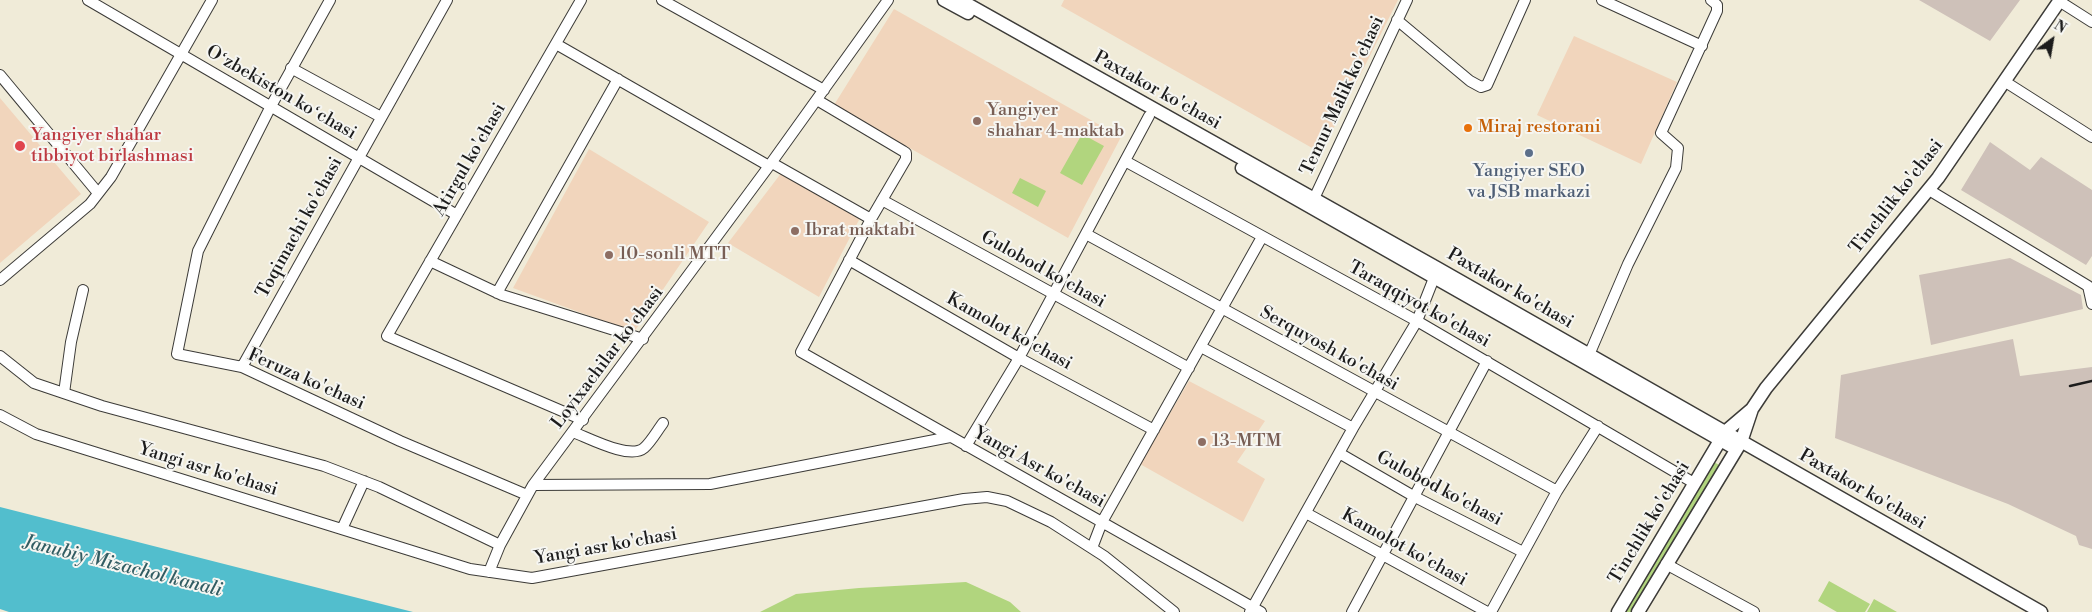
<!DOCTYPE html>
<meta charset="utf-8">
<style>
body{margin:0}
#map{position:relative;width:2092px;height:612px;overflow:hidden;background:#f0ebd8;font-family:"Libre Bodoni",serif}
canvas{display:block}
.north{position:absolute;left:2027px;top:15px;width:50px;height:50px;-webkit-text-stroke:4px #f6f6f2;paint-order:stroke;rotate:32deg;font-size:14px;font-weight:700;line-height:20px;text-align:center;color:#1c1c1c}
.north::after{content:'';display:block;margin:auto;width:18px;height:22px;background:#1c1c1c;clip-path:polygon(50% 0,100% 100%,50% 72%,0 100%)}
</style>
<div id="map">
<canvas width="2092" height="612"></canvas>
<div class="north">N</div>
</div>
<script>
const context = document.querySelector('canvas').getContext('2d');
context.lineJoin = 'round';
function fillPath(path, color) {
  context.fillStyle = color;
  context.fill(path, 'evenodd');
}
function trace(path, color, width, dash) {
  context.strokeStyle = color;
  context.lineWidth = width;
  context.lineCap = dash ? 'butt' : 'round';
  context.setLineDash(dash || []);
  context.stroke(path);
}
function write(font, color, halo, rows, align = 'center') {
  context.font = font + ' "Libre Bodoni",serif';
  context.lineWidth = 4;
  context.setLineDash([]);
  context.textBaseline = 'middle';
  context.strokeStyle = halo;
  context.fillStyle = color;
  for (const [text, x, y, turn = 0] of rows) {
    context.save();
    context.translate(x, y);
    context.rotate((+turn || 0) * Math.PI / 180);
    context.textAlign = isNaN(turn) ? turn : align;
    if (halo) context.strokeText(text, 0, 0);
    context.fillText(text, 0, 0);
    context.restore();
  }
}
fillPath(new Path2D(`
 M1064,0H1398L1321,153L1061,6Z
 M894,9L1121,137L1068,238L834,105Z
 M1574,36L1677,82L1641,164L1537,115Z
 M0,98L81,194L0,263Z
 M589,149L709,222L634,332L513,288Z
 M782,172L860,218L819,297L728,243Z
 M1189,381L1265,421L1237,462L1265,479L1243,522L1140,464Z`), '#f1d5bc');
fillPath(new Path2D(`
 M1919,0H2020L1990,41Z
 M1990,142L2030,170L2041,157L2092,190V256L2086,265L1961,190Z
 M2010,258L2081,295L2083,309L1931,345L1919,275Z
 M2013,339L2020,376L2092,367V549L2079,545L2076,536L2008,504L1835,438L1841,375Z`), '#cec1b9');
fillPath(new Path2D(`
 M1082,134L1104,146L1082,185L1060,173Z
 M1020,178L1046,191L1038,207L1012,193Z
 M1714,462L1719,465L1633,612H1626Z
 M1829,581L1870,604L1865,612H1837L1818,601Z
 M966,582L1010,602L1021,612H760L796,594L859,588Z
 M1874,599L1897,612H1867Z`), '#b1d57e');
fillPath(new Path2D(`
 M0,507L413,612H9L0,609Z`), '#52becd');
const minor = new Path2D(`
 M88,0L457,215
 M330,0L271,106L198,251L177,354L242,367L400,441L527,495
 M581,0L387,336L583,420
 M662,0L824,90
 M1602,0L1702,46
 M2059,1L2092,22
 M1397,20L1470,81L1481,87L1487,85L1525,0
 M556,44L769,166
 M291,68L381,117
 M0,75L98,193
 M2004,81L2092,137
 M817,100L903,151L906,153V159L871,219L801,352L1261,612
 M1125,161L1417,321L1694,483
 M772,163L871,219
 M1929,190L2088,286L2092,304
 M882,200L1189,368
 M1311,205L1407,0
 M1086,234L1557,491
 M849,260L1019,358L1154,430
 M430,261L502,295L643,339
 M0,280L90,204L111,177L212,0
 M497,293L618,79
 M1201,347L1353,428
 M1589,355L1628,264L1676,168L1678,148L1661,133L1717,11V5L1711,0
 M0,356L34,383L102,406L324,466L379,487L500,545
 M242,367L447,0
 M64,393L71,342L83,290
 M0,415L36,434L470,569L532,578L964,499L987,497L1007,501L1051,522L1104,556L1174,612
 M573,432C589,438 630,460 644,448C651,442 657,431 663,423
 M966,446L1019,358L1149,116
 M1339,453L1415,497L1523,552
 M533,485L710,484L950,437
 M1306,513L1487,612
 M342,529L364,481
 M1092,548L1102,522L1262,237
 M1666,564L1754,612
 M489,572L500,545L533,485L769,166L888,0
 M1250,612L1353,428L1417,321L1434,278
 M1352,612L1487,361
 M1491,612L1557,491L1598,426`);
const major = new Path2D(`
 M944,0L968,13
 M960,0L1437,268L2041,612
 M1242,168L1731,446
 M1618,612L1725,432L1752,409L1766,388L1938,178L2060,0
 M1638,612L1741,442L1752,409`);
trace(minor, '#3c3b38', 12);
trace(major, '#3c3b38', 15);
trace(minor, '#fff', 10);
trace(major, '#fff', 12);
trace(new Path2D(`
 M2070,386L2092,381`), '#1c1c1c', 2.5);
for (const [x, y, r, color] of [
 [977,121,5,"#8d6e63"],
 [1468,128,5,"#e8710a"],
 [20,146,6,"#e0444e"],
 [1529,153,5,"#5c6f8a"],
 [795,231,5,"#8d6e63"],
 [609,255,5,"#8d6e63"],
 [1202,442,5,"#8d6e63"]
]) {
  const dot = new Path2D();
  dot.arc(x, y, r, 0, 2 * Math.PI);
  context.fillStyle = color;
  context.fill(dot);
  trace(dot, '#f6f6f2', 2);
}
write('18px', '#1c1c1c', '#f6f6f2', [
 ["Paxtakor ko'chasi",1157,91,29],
 ["Oʻzbekiston koʻchasi",281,93,30],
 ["Temur Malik ko'chasi",1343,96,-65],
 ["Atirgul ko'chasi",470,160,-60],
 ["Tinchlik ko'chasi",1897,197,-52],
 ["Toqimachi ko'chasi",300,228,-61],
 ["Gulobod ko'chasi",1043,270,29],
 ["Paxtakor ko'chasi",1510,289,30],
 ["Taraqqiyot ko'chasi",1419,305,29],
 ["Kamolot ko'chasi",1009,332,29],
 ["Serquyosh ko'chasi",1329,349,29],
 ["Loyixachilar ko'chasi",608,358,-53],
 ["Feruza ko'chasi",306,380,24],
 ["Yangi Asr ko'chasi",1039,468,29],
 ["Yangi asr ko'chasi",208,470,17],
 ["Gulobod ko'chasi",1439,489,28],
 ["Paxtakor ko'chasi",1862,490,30],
 ["Tinchlik ko'chasi",1650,523,-59],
 ["Yangi asr ko'chasi",606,547,-10],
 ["Kamolot ko'chasi",1404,548,29]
]);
write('18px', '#785e54', '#f6f6f2', [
 ["Yangiyer",987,111],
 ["shahar 4-maktab",987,132],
 ["Ibrat maktabi",805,231],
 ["10-sonli MTT",619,255],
 ["13-MTM",1212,442]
], 'left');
write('18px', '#c56008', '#f6f6f2', [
 ["Miraj restorani",1478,128]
], 'left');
write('18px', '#be3a42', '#f6f6f2', [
 ["Yangiyer shahar",31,136],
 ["tibbiyot birlashmasi",31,157]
], 'left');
write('18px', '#4e5e75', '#f6f6f2', [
 ["Yangiyer SEO",1529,172],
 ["va JSB markazi",1529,193]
]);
write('italic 19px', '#325d63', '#f6f6f2', [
 ["Janubiy Mizachol kanali",123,567,14]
]);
</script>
